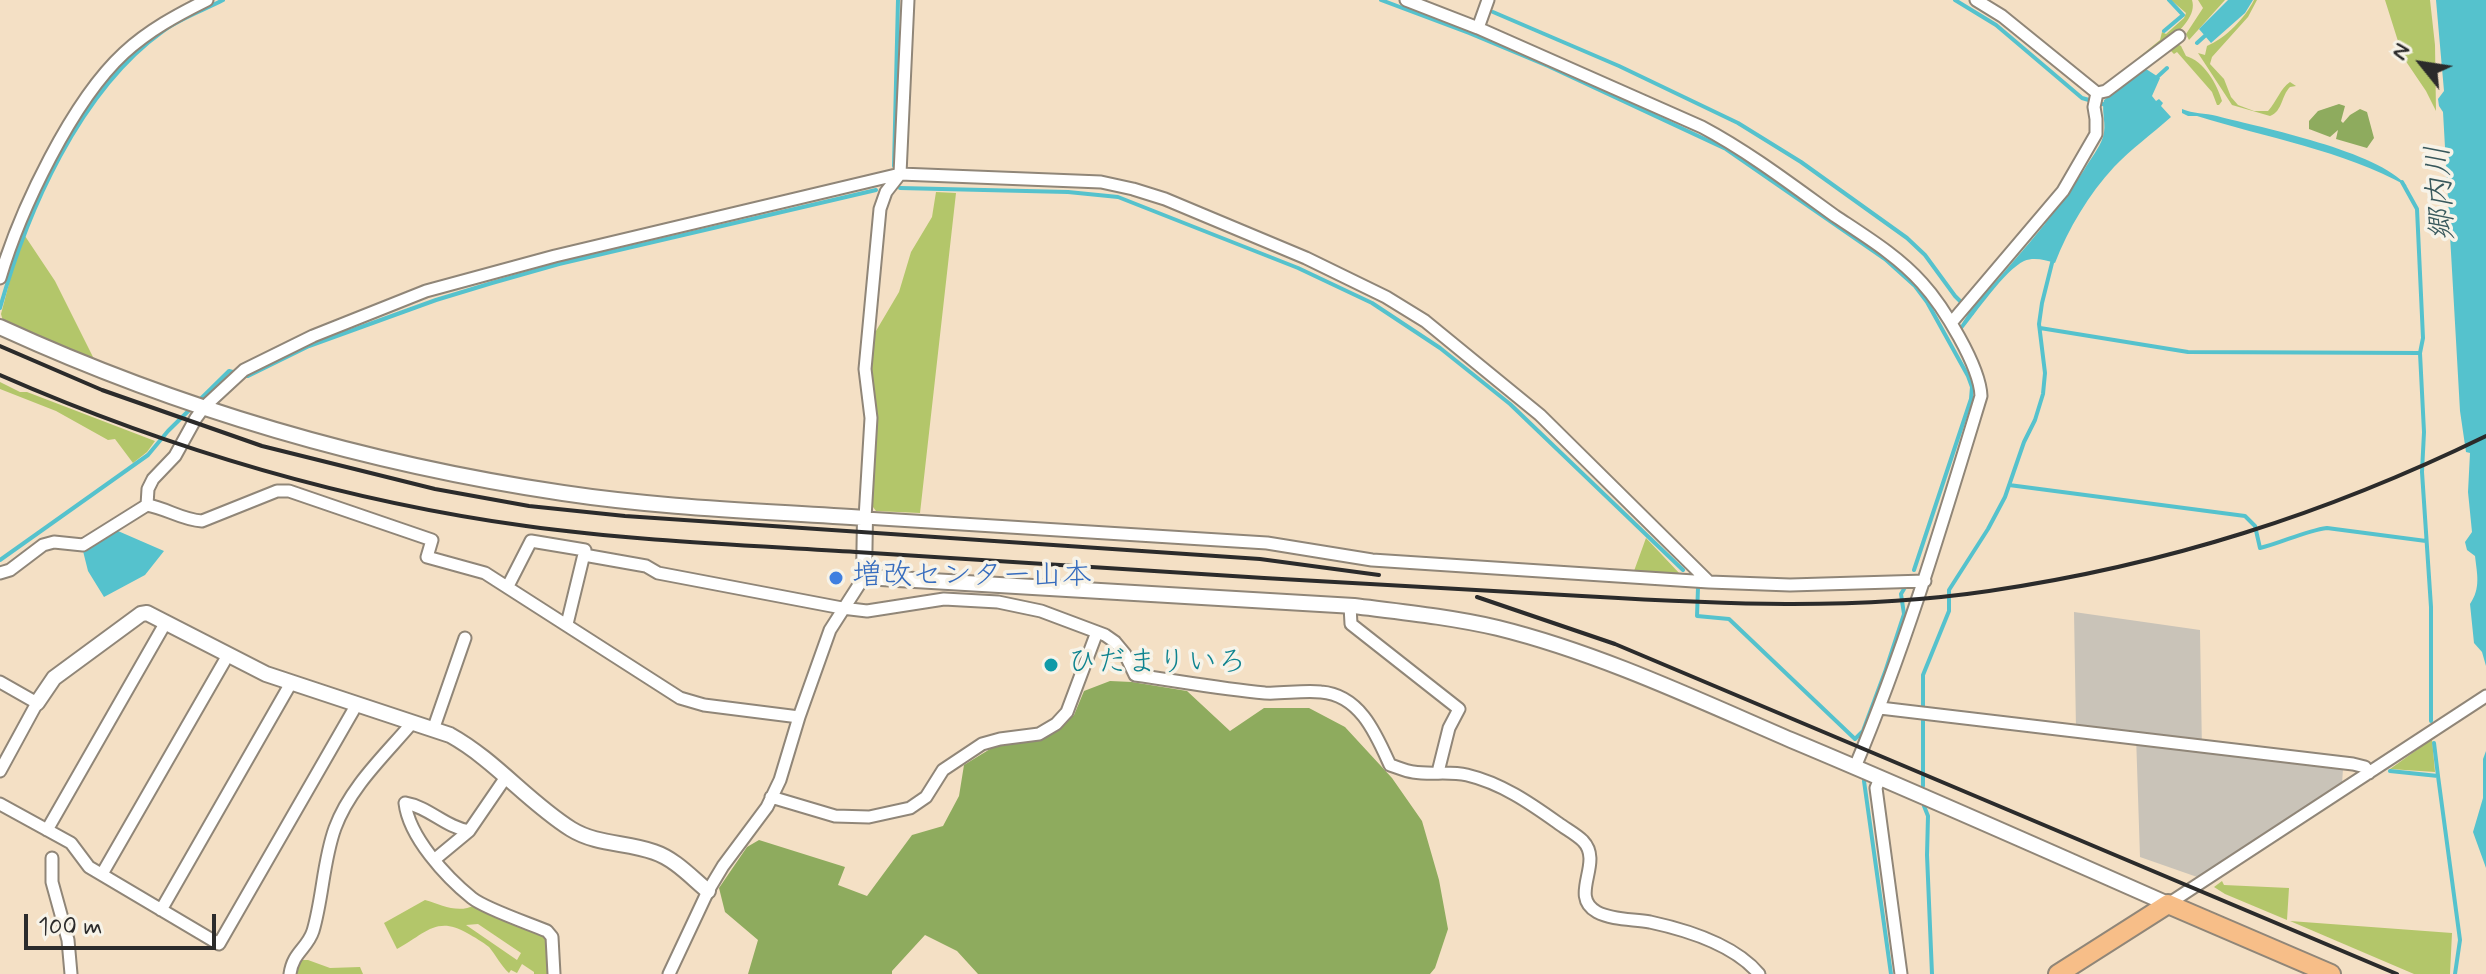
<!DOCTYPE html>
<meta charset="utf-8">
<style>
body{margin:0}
#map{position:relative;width:2486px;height:974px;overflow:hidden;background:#f4e0c5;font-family:Mynerve,sans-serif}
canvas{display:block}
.north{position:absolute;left:2382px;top:24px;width:80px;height:80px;-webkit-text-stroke:6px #f7f3e8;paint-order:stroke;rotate:300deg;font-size:22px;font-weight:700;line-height:32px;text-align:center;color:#2b2b2b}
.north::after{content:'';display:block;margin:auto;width:28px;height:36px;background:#2b2b2b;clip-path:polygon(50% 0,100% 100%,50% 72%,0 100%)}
.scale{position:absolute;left:24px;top:914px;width:192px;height:36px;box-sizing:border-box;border:4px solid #2b2b2b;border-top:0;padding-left:10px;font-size:24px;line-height:28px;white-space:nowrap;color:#2b2b2b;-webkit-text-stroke:6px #f7f3e8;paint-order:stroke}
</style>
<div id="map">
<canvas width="2486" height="974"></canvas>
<div class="north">N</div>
<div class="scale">100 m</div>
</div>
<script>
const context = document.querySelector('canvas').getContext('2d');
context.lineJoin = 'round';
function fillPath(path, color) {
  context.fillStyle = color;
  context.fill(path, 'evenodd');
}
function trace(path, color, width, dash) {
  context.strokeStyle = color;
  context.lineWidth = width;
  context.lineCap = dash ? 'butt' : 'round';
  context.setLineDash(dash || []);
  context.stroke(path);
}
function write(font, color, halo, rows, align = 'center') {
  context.font = font + ' Mynerve,"Klee One",sans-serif';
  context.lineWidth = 7;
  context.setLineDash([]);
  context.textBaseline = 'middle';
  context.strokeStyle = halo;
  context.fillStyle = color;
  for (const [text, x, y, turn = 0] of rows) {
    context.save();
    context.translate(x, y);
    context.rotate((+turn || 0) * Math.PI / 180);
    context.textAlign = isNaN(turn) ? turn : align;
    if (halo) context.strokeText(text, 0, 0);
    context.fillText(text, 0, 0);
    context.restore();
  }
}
fillPath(new Path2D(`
 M2074,612L2200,630L2202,752L2343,769L2342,784L2200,878L2140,857L2136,735L2076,729Z`), '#c9c3b8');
fillPath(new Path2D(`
 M2171,0H2192C2201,28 2137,61 2117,75L2160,40L2162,32L2166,34L2184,18L2186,13Z
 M2198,0H2225L2189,40L2186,34L2203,8Z
 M2254,0H2257L2248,17L2212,57L2210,64L2224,79L2231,97L2238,105L2254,111H2268C2277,101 2280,89 2290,82L2296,86L2290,87C2281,96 2283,111 2270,116L2232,105L2198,53L2205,55L2207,46C2226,38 2245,18 2254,0Z
 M2385,0H2430L2435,45L2436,111L2426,91L2403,57Z
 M2176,43L2181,46L2186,56C2204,61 2217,84 2222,101L2219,105H2217L2212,92L2177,52L2174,54L2171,51Z
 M936,192L956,193L920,513L876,511L870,503L878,419L871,367L873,336L899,292L911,252L932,217Z
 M25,236L55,281L95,361L3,321L1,314L12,272Z
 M0,382L20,392H27L155,441L147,452L133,463L115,439L108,440L56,411L0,389Z
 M1646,538L1680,574L1634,571Z
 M2432,739L2435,772L2390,769Z
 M2222,881L2224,885L2289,888L2287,920L2225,894L2214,887Z
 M425,900C442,905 458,914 475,905L547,934L552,974H534V972L522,964L517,973L511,970L509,973C501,966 496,955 489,947C483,942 474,937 467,933C436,915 424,935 397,949L384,923ZM478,924L521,953L517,960L466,925Z
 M2290,921L2452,933L2450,974H2414Z
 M297,960H308L330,968L360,967L363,974H294Z`), '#b3c66a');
fillPath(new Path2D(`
 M2339,104L2345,106L2341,121L2343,123L2350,115L2360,109L2367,112L2374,138L2367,148L2336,139L2338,130L2330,137L2309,129V121L2318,111Z
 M1110,681L1132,682L1187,691L1230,731L1264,708H1309L1345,727L1392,778L1422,821L1439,880L1448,929L1435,968L1430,974H978L957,951L925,935L892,971V974H748L758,940L725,912L719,888L747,847L759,840L845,867L838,885L867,896L912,835L943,826L959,796L964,765L995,746L1046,738L1074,715L1084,691Z`), '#8eab5e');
fillPath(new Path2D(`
 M2228,0H2253L2245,13L2211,43L2199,29Z
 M2436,0H2486V666L2482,652L2474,643L2470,604C2481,588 2477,574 2475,556L2467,550L2465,542L2472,532L2468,492L2470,453L2466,452L2460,411L2443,112L2439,106L2438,99L2444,91Z
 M2146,69L2160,78L2152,96L2156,101L2159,99L2163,103L2161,106L2171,117C2152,134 2131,149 2114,167C2089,194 2068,229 2055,263C2045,260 2034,257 2024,261C2005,270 1975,314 1961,331L1959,328L1970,311C2010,265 2051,221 2084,170C2090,159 2099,149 2103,137C2107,124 2101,112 2104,100Z
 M2182,109C2193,114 2205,113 2217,116C2263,128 2378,151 2407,186C2342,150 2267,138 2197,116H2188L2182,113Z
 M118,531L164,551L145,575L104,597L88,571L83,551Z
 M2486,751V868L2473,832L2483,798V759Z`), '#55c2cd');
trace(new Path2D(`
 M1381,0L1469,33L1548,66L1726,149L1885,259L1915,286L1927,302L1968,376L1972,387L1971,399L1914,570
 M1955,0L1996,25L2082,98L2106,105
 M1493,12L1619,66L1738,123L1801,162L1907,238L1925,255L1955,296L1972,313
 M2164,31L2183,15L2169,0
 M2197,43L2207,34
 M2155,79L2167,68
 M894,166L898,0
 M2402,182L2417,209L2423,338L2420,353L2424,432L2422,472L2431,607V721
 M900,188L1068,192L1118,197L1298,268L1372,303L1440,348L1510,404L1683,570
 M0,308C27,212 79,91 163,31C181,18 204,10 223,0
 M2040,328L2188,352L2419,353
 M2009,485L2245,516L2255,526L2260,548C2282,543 2304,531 2327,528L2426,541
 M0,560L148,455L168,431L229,371L248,376L309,346L436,300L492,283L559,264L876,190
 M1698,588L1697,616L1729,619L1855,739L1863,731L1885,672L1904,614L1901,594L1904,589
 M2434,743L2438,776
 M2390,771L2438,776L2460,940L2455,974
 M1864,781L1891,974
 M1923,786V675L1949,611V590L1988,529L2005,497L2024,442L2035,420L2043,394L2045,373L2039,324L2042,303L2053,259
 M1924,806L1928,816L1927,855L1932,974`), '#55c2cd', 4);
const minor = new Path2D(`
 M908,0L900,174L886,192L880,209L865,369L871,418L865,518L1267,543L1372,560L1709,582L1790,585L1925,581
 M1406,0L1478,28L1702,127C1749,152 1792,185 1835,216C1865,236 1898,256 1922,283C1943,306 1980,366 1981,396C1943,521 1906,646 1855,767
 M1478,28L1488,0
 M2097,93L2106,91L2179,36
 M0,278C20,210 72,101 124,53C149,30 177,15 207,0
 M1951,323L2063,191L2096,134V119L2094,107L2097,93L2002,16L1976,0
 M147,505L148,489L153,479L175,456L196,418L204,407L244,370L313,336L426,291L555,256L900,174L1101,182L1133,189L1165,199L1306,258L1386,297L1425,321L1540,415L1709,582
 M584,555L646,566L658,573L842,608L867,611L944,599L998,602L1041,611L1105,635L1115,642L1125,654L1135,675C1178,681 1221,689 1265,693C1283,694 1302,690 1321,692C1360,695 1376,734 1390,765C1397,767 1405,771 1413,772C1431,775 1449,771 1467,775C1501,783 1530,803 1558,823C1566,829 1576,834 1583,841C1604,863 1568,896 1597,912C1612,920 1633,919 1650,922C1687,930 1734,944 1759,974
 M0,573L10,570L43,545L54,542L83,545L147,505C166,508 182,520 202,521L277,491H289L432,540L427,557L485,573L680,698L704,705L799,717
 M508,586L531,541L585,550L567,624
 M1350,606L1351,624L1459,709L1449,728L1438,772
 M0,682L37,703L0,771
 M1880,708L2353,764L2365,767L2369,773
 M433,730L465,638
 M1880,778L1876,788L1901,974
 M771,797L835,816L869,817L910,808L926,797L943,770L982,744L1000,739L1039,734L1056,724L1067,712L1097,632
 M0,804L71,843L89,867L219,944L357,704
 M47,830L166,622
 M469,831C445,827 429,807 405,803C409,837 446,877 472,898C486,909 528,923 547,931L552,937L554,974
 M52,858V882L68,940L71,974
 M434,860L469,831L506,777
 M102,874L228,655
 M2168,904L2486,696
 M161,910L291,683
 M290,974C293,952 307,949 313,931C323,897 323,861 335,828C350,787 385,755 412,723
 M669,974L708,891L723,866L767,807L780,780L799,717L830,630L864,577`);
const tertiary = new Path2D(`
 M0,327C179,409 368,464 563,493C662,508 764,511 865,518L864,577L1354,606C1402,612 1451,617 1498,628C1599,653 1696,699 1791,740C1918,793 2043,849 2168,904
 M37,703L54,678L141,614L147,613L266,674L450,735C495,760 528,802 571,829C597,845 626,842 654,852C675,859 691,877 708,891`);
const primary = new Path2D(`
 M2058,974L2168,904L2331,974`);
trace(minor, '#908678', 15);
trace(tertiary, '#908678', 18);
trace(primary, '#908678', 22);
trace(minor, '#fff', 11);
trace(tertiary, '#fff', 14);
trace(primary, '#f7be88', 18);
trace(new Path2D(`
 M0,346L102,390L262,446L435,489L529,506L625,516L1260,559L1379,575
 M0,375C167,448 345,501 526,526C635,541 746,545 856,552C992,560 1128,569 1264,578C1370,585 1476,591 1582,596C1718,604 1854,611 1989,591C2166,565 2326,514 2486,436
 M1477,597L1615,644L2397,974`), '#2b2b2b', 4);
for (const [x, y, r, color] of [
 [836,578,8,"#3f7fe0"],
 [1051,665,8,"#0f9aa8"]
]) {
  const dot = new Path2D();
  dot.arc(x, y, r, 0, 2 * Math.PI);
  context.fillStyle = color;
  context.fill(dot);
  trace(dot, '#f7f3e8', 3);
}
write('30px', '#366cbe', '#f7f3e8', [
 ["増改センター山本",852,578]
], 'left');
write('30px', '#0d838f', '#f7f3e8', [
 ["ひだまりいろ",1067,665]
], 'left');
write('italic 32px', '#38585c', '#f7f3e8', [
 ["郷内川",2443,193,-93]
]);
</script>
